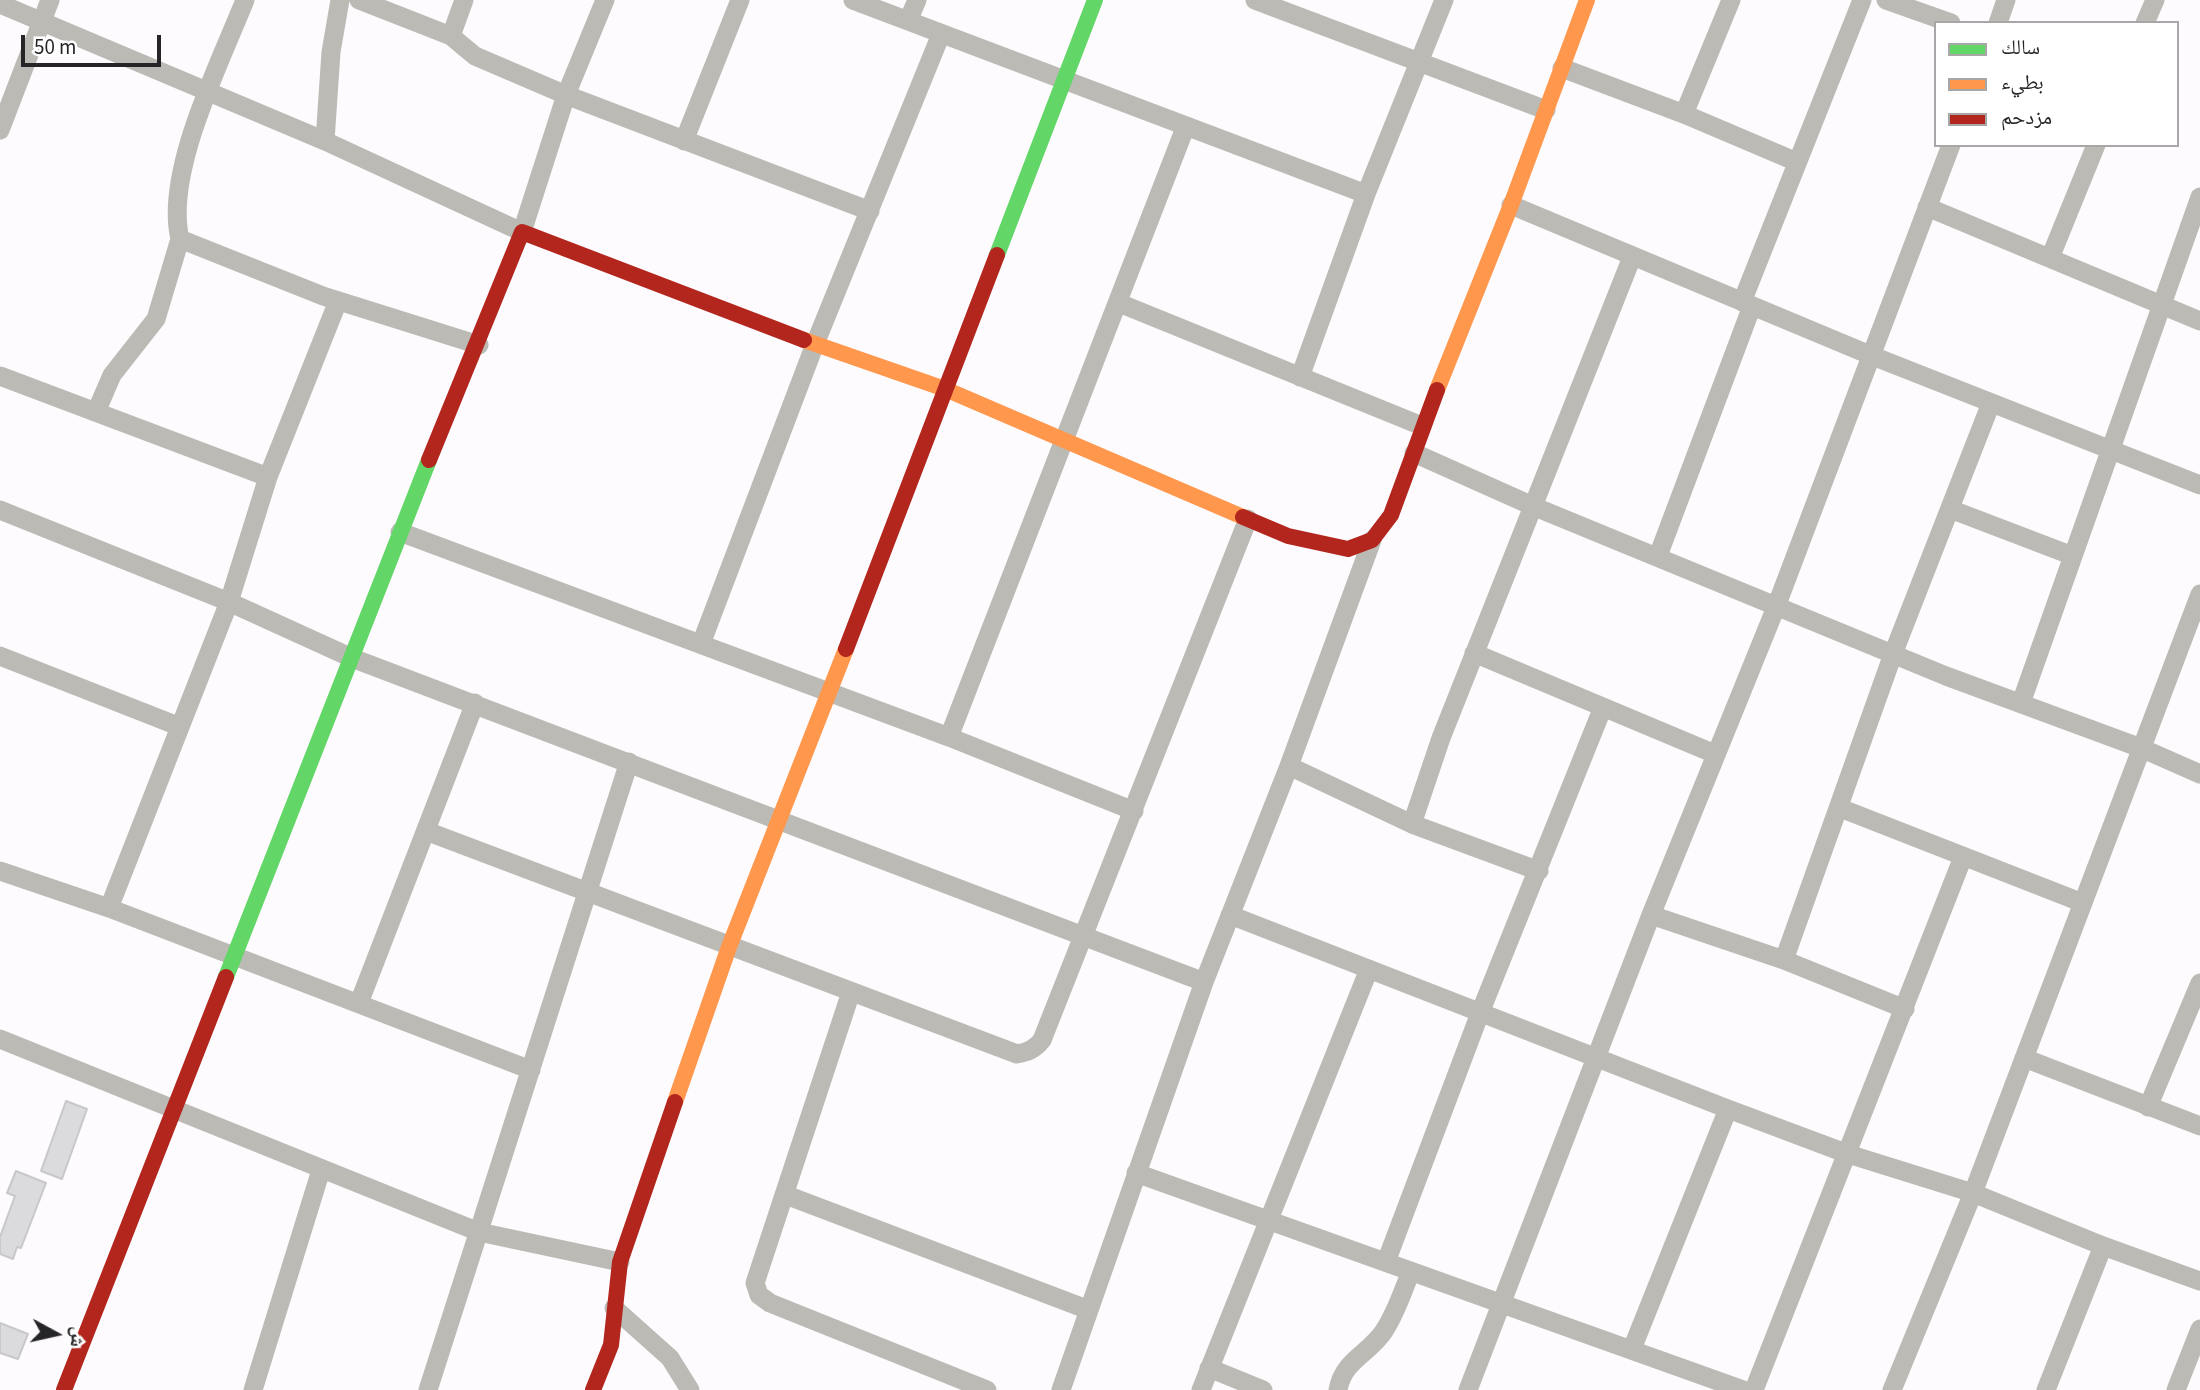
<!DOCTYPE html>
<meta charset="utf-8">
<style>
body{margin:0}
#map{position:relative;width:2200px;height:1390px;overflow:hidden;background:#fdfbfe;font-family:"Source Sans 3","Noto Naskh Arabic",sans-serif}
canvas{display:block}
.legend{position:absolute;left:1934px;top:21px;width:245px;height:126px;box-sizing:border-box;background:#fff;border:2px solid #a8a7a8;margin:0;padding:9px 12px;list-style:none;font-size:21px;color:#252426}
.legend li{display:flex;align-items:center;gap:14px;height:35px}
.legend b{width:35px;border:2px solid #a8a7a8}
.north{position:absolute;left:21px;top:1299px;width:70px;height:70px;-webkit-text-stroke:5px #fff;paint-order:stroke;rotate:98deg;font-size:19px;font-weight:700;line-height:28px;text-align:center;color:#252426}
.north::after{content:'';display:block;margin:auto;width:24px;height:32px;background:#252426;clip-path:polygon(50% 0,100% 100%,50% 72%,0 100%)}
.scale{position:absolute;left:21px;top:35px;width:140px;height:32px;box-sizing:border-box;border:4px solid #252426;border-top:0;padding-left:9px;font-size:21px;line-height:24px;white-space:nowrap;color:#252426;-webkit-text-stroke:5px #fff;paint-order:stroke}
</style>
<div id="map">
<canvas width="2200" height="1390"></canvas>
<ul class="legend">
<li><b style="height:9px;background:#63d668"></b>سالك</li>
<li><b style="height:9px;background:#ff974d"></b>بطيء</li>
<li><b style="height:9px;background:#b3261e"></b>مزدحم</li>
</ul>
<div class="north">ش</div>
<div class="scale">50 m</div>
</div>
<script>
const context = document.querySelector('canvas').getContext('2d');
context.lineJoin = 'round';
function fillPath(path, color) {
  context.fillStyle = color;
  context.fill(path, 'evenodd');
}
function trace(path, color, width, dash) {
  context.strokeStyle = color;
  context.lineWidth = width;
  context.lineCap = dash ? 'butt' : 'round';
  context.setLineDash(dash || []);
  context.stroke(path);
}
const building = new Path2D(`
 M66,1101L87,1109L62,1179L41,1171Z
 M16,1171L46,1183L21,1248L17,1247L13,1259L0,1254V1237L15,1196L7,1193Z
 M0,1323L28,1334L18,1359L0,1353Z`);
fillPath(building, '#dbdadc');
trace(building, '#c8c7c9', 2);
trace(new Path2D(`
 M245,0C220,63 164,173 180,239L323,296L479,345
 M359,0L451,36L475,56L566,95L870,211
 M853,0L1366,194
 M1255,0L1546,110
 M1886,0L1951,23
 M0,4L325,141L522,232L566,95L605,0
 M908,21L917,0
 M1998,23L2006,0
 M2145,23L2155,0
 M451,36L464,0
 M1562,68L1684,114L1797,162
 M1684,114L1731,0
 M0,130L50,0
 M325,141L331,52L340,0
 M684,141L740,0
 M1511,205L1870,355L2200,485
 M1927,207L2200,321
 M2050,258L2096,145
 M1742,302L1862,0
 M1119,303L1422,426
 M0,376L268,477
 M1300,377L1366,194L1444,0
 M96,412L112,375L156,319L180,239
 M1414,453L1535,507L1946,676L2141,748L2200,774
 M1950,509L2073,556
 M0,510L229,602L352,658L1204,982
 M400,532L949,737L1134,811
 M1658,556L1752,306
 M701,644L815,344L941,34
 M1474,653L1715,754
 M0,656L178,726
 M2021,703L2200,197
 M949,737L1185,128
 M1289,766L1412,824L1539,871
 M1840,808L2083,903
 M1412,824L1441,738L1632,257
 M426,831L1017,1054C1028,1052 1035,1049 1042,1040L1248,519
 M0,871L109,908L531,1070
 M109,908L229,602L268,477L338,301
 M1230,915L1728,1109L1848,1154L1973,1193L2103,1246L2200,1281
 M1651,915L1784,960L1905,1009
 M1784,960L1893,654L1991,403
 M851,992L755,1283L759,1295L770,1303L987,1390
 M359,1003L475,703
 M0,1039L479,1232L620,1262
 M2024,1058L2200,1126
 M2148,1107L2200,983
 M1136,1173L1743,1390
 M786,1195L1089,1310
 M1386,1262L1480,1013L1603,707
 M614,1308L670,1358L690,1390
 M1632,1349L1728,1109
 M1209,1368L1263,1390
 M253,1390L321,1170
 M428,1390L629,762
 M1061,1390L1204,982L1289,766L1372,540
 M1201,1390L1369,969
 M1338,1390C1343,1360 1369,1354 1384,1331C1396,1313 1403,1291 1411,1271
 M1468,1390L1651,915L1776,607L1951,145
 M1754,1390L1963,857
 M1892,1390L1973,1193L2200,594
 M2046,1390L2103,1246
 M2176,1390L2200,1329`), '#bcbab4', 19);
trace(new Path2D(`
 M997,255L1095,0
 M226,977L429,460`), '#63d668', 16);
trace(new Path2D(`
 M804,340L945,389L1243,517
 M1437,390L1511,205L1587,0
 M675,1102L729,947L846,649`), '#ff974d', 16);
trace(new Path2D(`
 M429,460L522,232L804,340
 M1243,517L1288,536L1348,549L1372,540L1391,515L1437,390
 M846,649L997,255
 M64,1390L226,977
 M593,1390L611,1345L620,1262L675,1102`), '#b3261e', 16);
</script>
